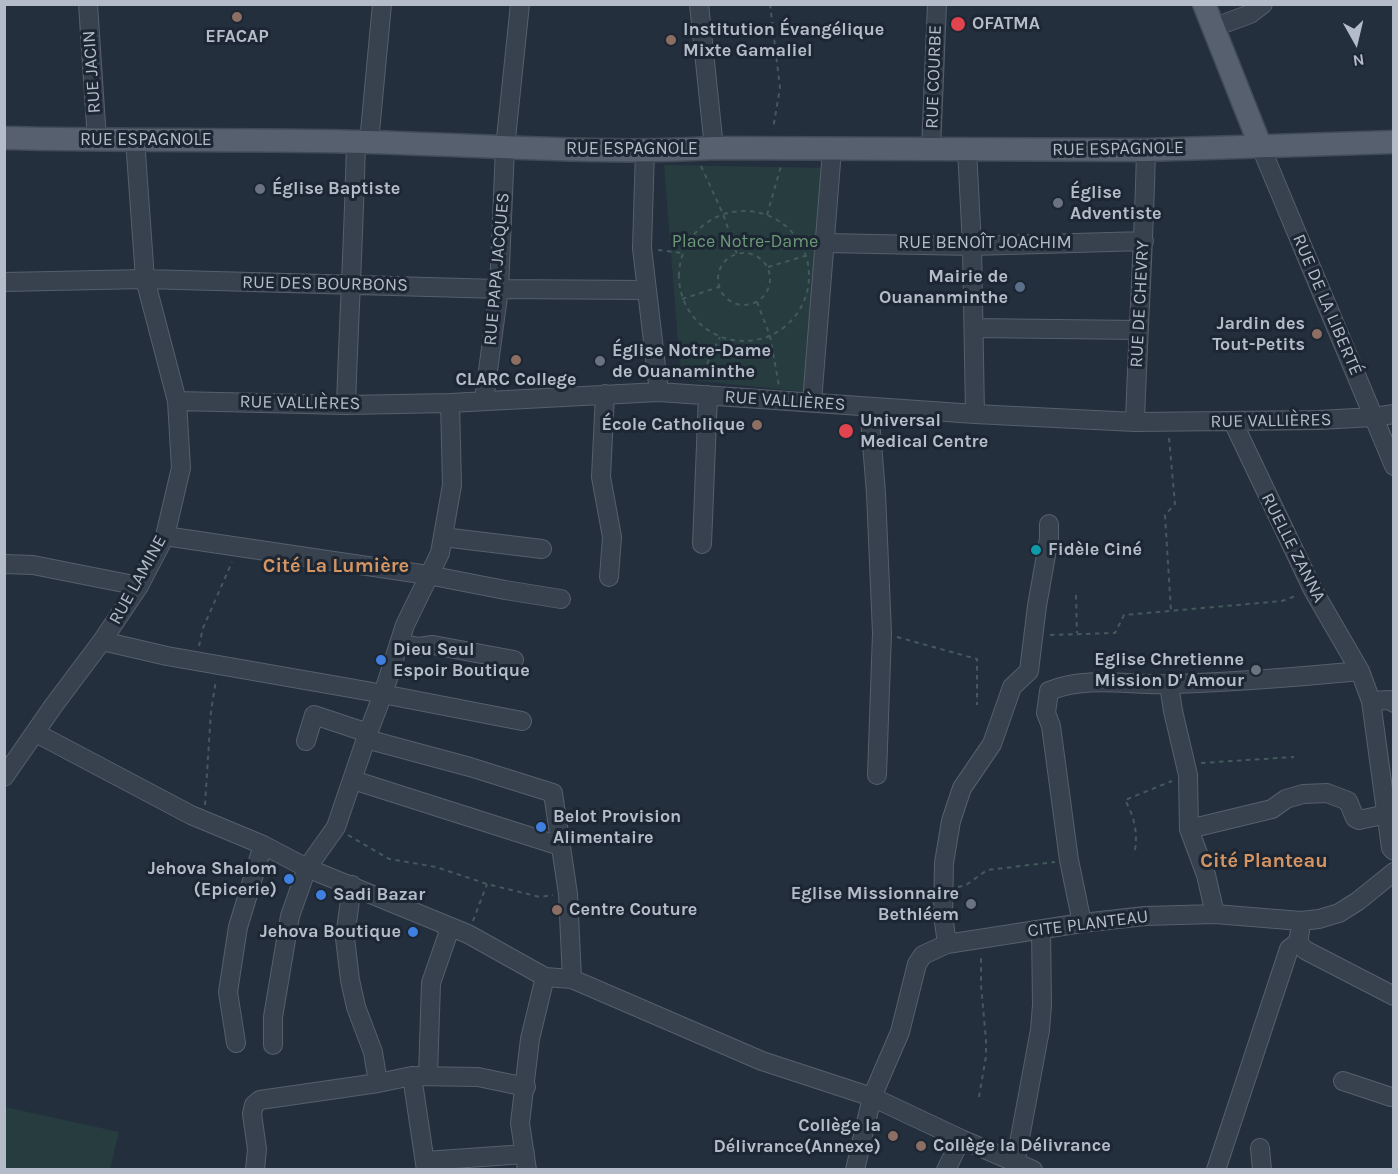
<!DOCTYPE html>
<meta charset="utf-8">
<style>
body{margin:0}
#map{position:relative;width:1398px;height:1174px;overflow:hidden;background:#242f3e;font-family:Karla,sans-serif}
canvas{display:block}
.frame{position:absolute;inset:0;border:6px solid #b4bcc9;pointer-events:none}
.north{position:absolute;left:1326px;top:12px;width:60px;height:60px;-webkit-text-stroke:4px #1d2633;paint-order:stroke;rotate:172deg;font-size:16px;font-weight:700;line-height:24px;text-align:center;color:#b4bcc9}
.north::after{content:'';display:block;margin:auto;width:21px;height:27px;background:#b4bcc9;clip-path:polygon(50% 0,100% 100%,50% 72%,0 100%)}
</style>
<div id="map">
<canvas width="1398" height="1174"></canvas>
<div class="frame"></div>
<div class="north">N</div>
</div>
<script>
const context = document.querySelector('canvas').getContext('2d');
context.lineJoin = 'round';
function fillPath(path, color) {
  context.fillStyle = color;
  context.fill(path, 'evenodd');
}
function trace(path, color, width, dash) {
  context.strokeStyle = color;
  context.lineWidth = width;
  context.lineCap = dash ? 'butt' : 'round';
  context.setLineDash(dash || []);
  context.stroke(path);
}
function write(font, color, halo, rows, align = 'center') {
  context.font = font + ' Karla,sans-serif';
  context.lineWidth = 6;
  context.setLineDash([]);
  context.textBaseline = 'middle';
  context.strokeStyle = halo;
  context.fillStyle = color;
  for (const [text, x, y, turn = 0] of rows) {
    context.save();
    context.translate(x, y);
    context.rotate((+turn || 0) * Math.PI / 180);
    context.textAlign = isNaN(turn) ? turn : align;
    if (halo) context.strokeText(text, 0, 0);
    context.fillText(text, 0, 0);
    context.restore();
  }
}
fillPath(new Path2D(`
 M664,165L828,168L807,392L681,379Z
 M5,1107L119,1132L110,1169H5Z`), '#263c3f');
const minor = new Path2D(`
 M88,4L97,140
 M699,4L714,148
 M1215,27L1250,14L1263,4
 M369,142L382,4
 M1260,145L1394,466
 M931,149L937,4
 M967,149L972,246L975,414
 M645,150L642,248L659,392
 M826,243L972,246L1144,241
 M4,282L145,279L499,289L646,290
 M974,328L1138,330
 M605,394L601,477L612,537L609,577
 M484,400L499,289L505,148L520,4
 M177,401L346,405L450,403L659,392L975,414L1135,422L1319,420L1374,417L1394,414
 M812,402L832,150
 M346,405C349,317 354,229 356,142
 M869,407L876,493L882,633L877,775
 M1135,422C1138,331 1144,241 1146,150
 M1233,422L1313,590L1360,671L1371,701L1391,848L1394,851
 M165,536L428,575L505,590L561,599
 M443,537L542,549
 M702,544L708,395
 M4,564L33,565L139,586
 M102,641L167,656L367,691L522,721
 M399,643L418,647L433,645L514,660
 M1169,685L1173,711L1188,775L1189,829L1206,875L1215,914
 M1371,701L1390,700L1394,703
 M36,733L191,815L263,845L307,868L468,934L545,977L572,979L762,1061L872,1097L961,1139L1033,1170
 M366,739L470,767L553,793L568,894L572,979
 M306,741L314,715L368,733
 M4,777L54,705L102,641L139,586L165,536L181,468L177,401L145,279L135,139
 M353,780L560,846
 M1189,829L1272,809L1286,799L1303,794L1327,793L1348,801L1355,818L1359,820L1387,814
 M352,885L345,938L350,980L356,1007L373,1052L378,1083
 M1082,923L1069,860L1051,726L1046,713L1049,691C1088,675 1131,686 1172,684C1235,682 1298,677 1360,671
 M1300,931L1298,942L1305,950L1394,996
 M947,944L943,915L944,863L951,821L962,788L992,744L1012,687L1029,671L1037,606L1049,538V524
 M236,1043L228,992L238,927L263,845
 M273,1045V1017L290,916L307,868L336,827L368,733L383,694L405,625L440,553L452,485L450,403
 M412,1076L426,1170
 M428,1076L431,983L450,928
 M1343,1081L1391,1097
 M1260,1148L1262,1170
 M425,1161L525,1154
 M255,1170L257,1149L252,1114L254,1105L260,1100L378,1083L412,1076L478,1077L526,1087
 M527,1170L520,1123L530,1039L545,977
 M855,1170L872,1097L900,1032L917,964L923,955L947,944L1082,923L1145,916L1215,914L1301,921L1319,919L1339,913L1358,901L1394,872
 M946,1170L961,1139
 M1014,1170L1040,1030L1042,1005L1041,930
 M1216,1170L1289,949L1298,942`);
const major = new Path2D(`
 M1204,4L1260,145
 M4,138C126,141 247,139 368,142C483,145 599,155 714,148L1146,150L1394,142`);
trace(minor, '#565f6c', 20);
trace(major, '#414a57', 25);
trace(new Path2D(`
 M770,4L780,88L773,129
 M701,166L723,214L737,254
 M679 276a65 65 0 1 1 130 0a65 65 0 1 1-130 0Z
 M767,215L781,166
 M658,250L682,253
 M718 279a26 26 0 1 1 52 0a26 26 0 1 1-52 0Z
 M768,267L805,256
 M682,299L719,287
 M757,302L770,336L779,386
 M699,380L720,337
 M1169,438L1175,504L1165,515L1171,611
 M1076,595L1077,633
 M1050,635L1115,633L1124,615L1282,601L1298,595
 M897,637L977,659V705
 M199,646L203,628L232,562
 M1201,763L1294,757
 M205,805L211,711L216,680
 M348,835L389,859L436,867L487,884L540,897L553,895
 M1135,850C1138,832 1134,816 1125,800L1172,781
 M958,887L966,885L987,870L1055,862
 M473,921L487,884
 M979,1097L986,1056V1040L981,985V956`), '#44595c', 2, [4.5, 4.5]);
trace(minor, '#38414e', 18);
trace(major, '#56606e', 22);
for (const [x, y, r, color] of [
 [237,17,6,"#8d6e63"],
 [958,24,8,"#e0444e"],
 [671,40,6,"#8d6e63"],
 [260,189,6,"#6b7280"],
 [1058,203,6,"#6b7280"],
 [1020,287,6,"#5c6f8a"],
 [1317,334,6,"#8d6e63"],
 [516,360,6,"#8d6e63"],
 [600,361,6,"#6b7280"],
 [757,425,6,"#8d6e63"],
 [846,431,8,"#e0444e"],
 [1036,550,6,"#0f9aa8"],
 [381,660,6,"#3f7fe0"],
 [1256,670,6,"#6b7280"],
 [541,827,6,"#3f7fe0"],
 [289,879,6,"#3f7fe0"],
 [321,895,6,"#3f7fe0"],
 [971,904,6,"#6b7280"],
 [557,910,6,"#8d6e63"],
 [413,932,6,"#3f7fe0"],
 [893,1136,6,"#8d6e63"],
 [921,1146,6,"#8d6e63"]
]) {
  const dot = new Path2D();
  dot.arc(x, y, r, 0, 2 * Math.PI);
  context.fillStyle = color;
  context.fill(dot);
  trace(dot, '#1d2633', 2);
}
write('bold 18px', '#b4bcc9', '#1d2633', [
 ["OFATMA",972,24],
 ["Institution Évangélique",683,30],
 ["Mixte Gamaliel",683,51],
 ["EFACAP",237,37,"center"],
 ["Église Baptiste",272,189],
 ["Église",1070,193],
 ["Adventiste",1070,214],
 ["Mairie de",1008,277,"right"],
 ["Ouananminthe",1008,298,"right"],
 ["Jardin des",1305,324,"right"],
 ["Tout-Petits",1305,345,"right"],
 ["Église Notre-Dame",612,351],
 ["de Ouanaminthe",612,372],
 ["CLARC College",516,380,"center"],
 ["Universal",860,421],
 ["Medical Centre",860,442],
 ["École Catholique",745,425,"right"],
 ["Fidèle Ciné",1048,550],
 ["Dieu Seul",393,650],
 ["Espoir Boutique",393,671],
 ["Eglise Chretienne",1244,660,"right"],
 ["Mission D' Amour",1244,681,"right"],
 ["Belot Provision",553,817],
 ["Alimentaire",553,838],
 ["Jehova Shalom",277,869,"right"],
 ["(Epicerie)",277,890,"right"],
 ["Eglise Missionnaire",959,894,"right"],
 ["Bethléem",959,915,"right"],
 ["Sadi Bazar",333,895],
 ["Centre Couture",569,910],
 ["Jehova Boutique",401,932,"right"],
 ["Collège la",881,1126,"right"],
 ["Délivrance(Annexe)",881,1147,"right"],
 ["Collège la Délivrance",933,1146]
], 'left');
write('18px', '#b4bcc9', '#1d2633', [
 ["RUE JACIN",92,72,-94],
 ["RUE COURBE",934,77,-88],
 ["RUE ESPAGNOLE",146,140],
 ["RUE ESPAGNOLE",632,149],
 ["RUE ESPAGNOLE",1118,149,-1],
 ["RUE BENOÎT JOACHIM",985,243],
 ["RUE PAPA JACQUES",497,269,-85],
 ["RUE DES BOURBONS",325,284,1],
 ["RUE DE CHEVRY",1140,304,-87],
 ["RUE DE LA LIBERTÉ",1327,305,67],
 ["RUE VALLIÈRES",785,401,4],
 ["RUE VALLIÈRES",300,403,1],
 ["RUE VALLIÈRES",1271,421,-1],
 ["RUELLE ZANNA",1293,548,63],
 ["RUE LAMINE",138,580,-61],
 ["CITE PLANTEAU",1088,924,-7]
]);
write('18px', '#6b9a76', '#1d2633', [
 ["Place Notre-Dame",745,242]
]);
write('bold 20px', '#d59563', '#1d2633', [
 ["Cité La Lumière",336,566],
 ["Cité Planteau",1264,861]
]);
</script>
